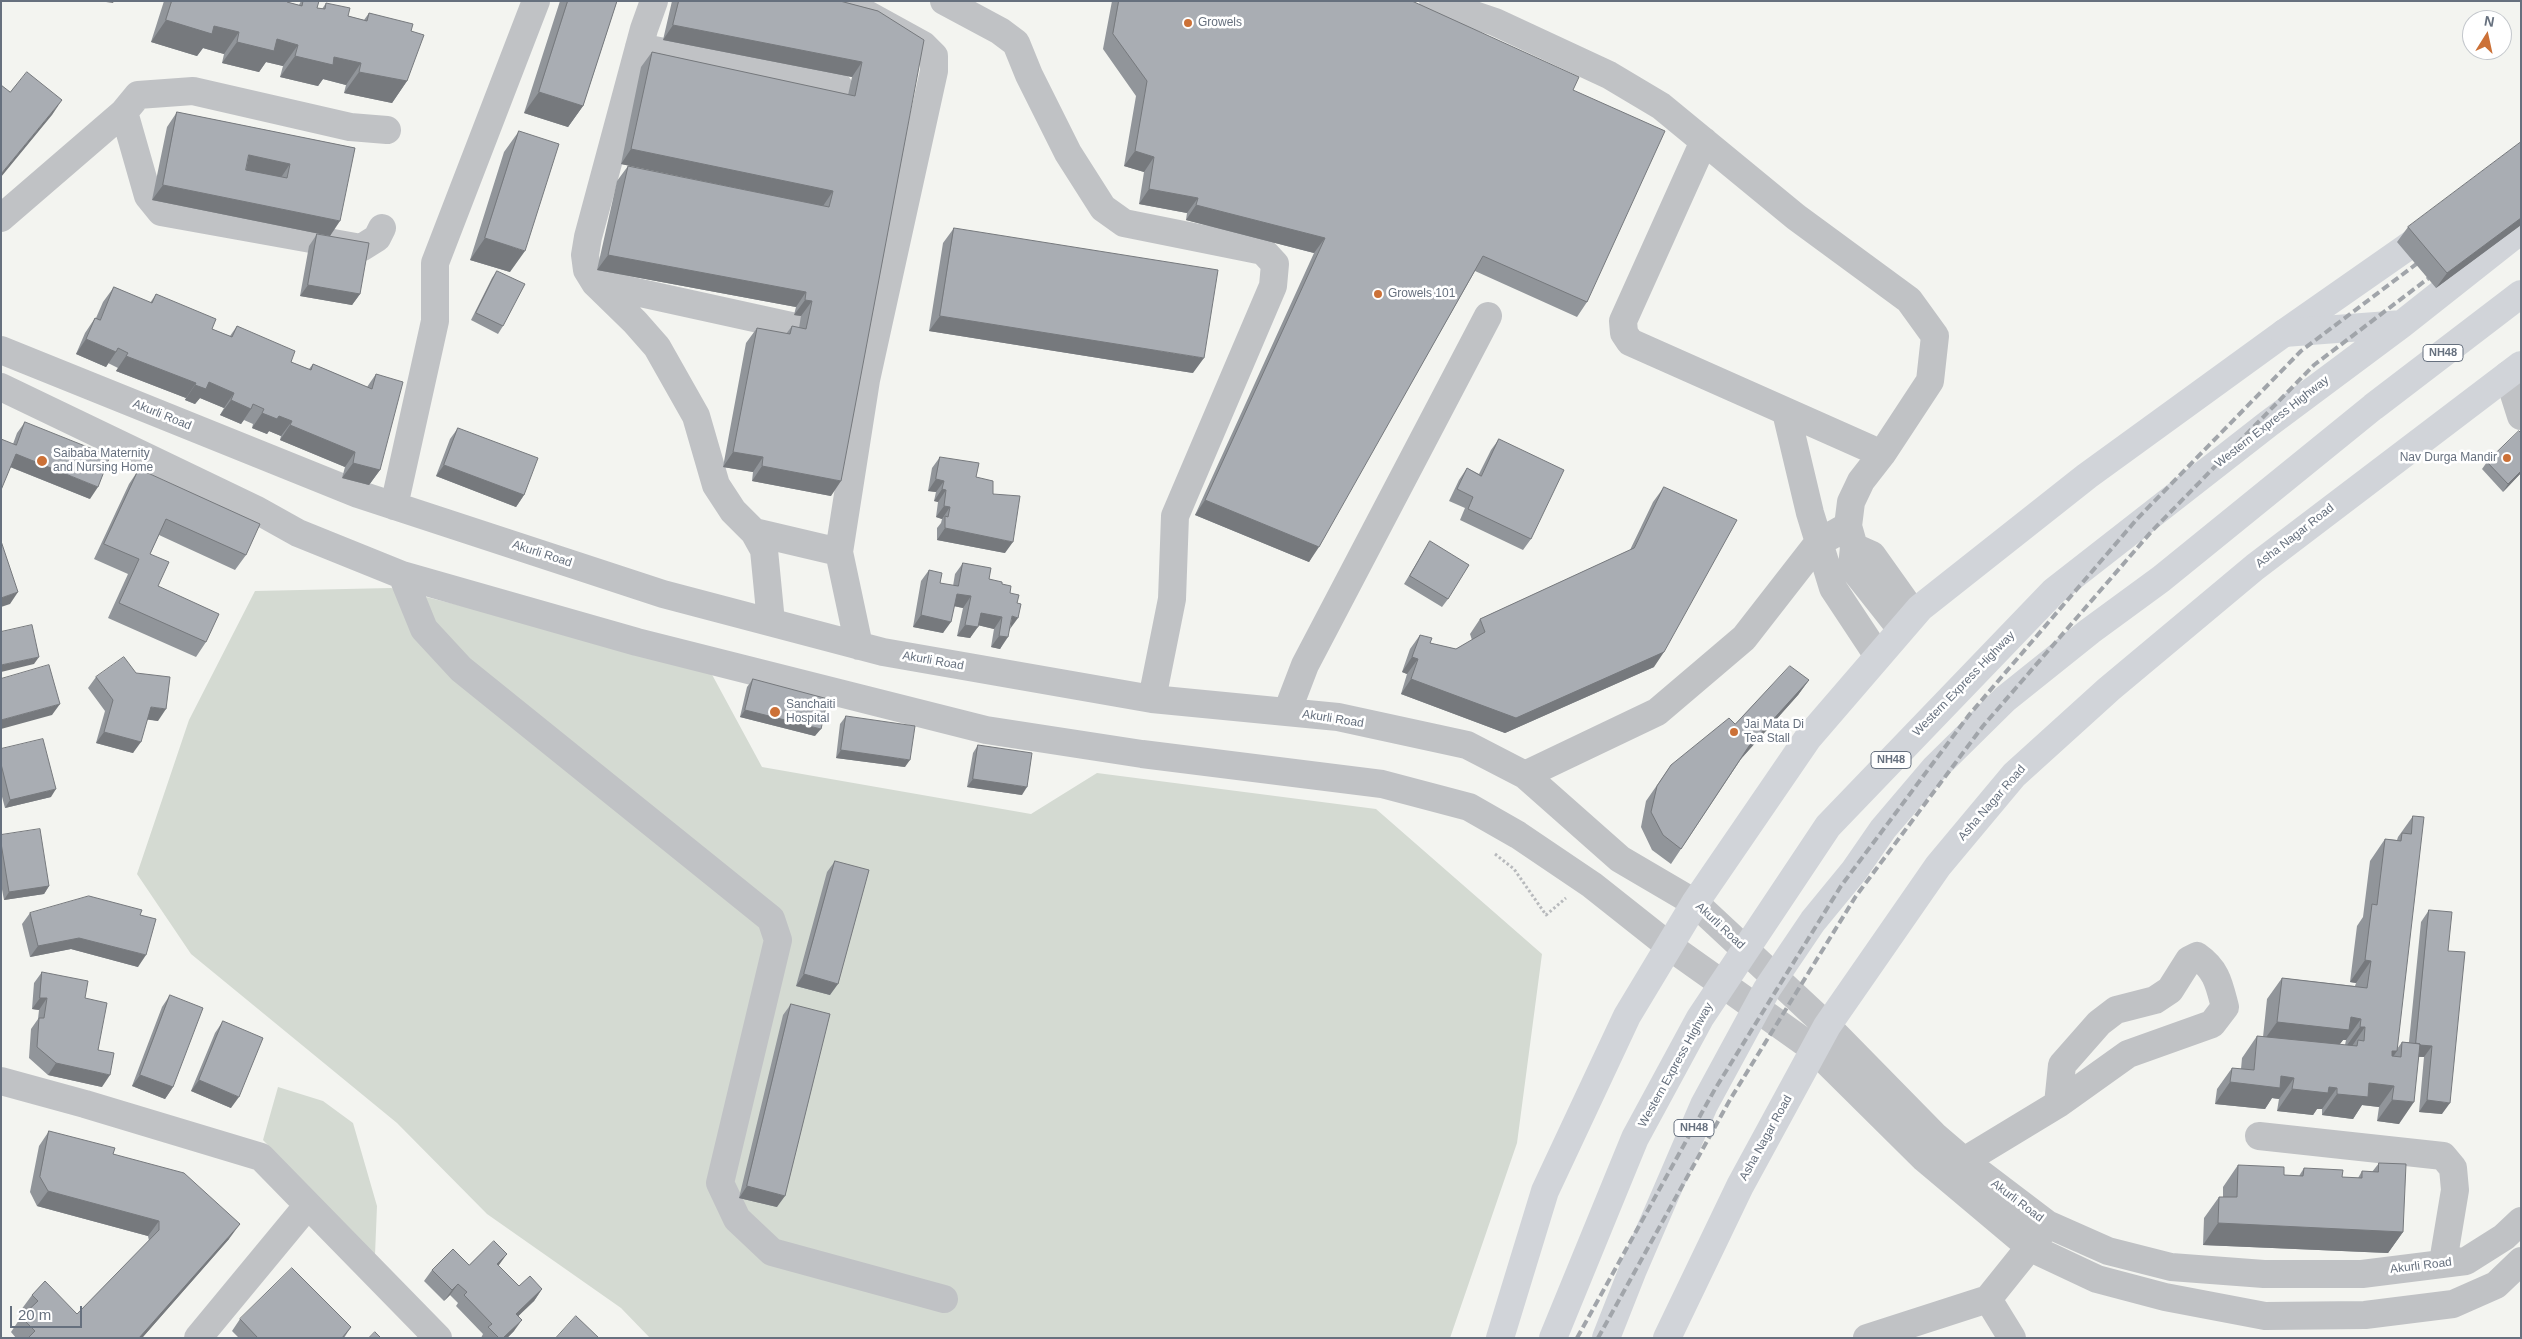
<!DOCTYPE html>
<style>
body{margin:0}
#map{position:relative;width:2522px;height:1339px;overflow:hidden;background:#f3f4f0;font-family:Arial,sans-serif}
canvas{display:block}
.frame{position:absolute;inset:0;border:2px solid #66707e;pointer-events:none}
.north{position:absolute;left:2462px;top:10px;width:50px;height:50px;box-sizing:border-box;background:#fff;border:1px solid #c2c6cb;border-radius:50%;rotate:10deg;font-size:14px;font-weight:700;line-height:20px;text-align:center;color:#66707e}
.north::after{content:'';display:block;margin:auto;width:18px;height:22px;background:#cc7137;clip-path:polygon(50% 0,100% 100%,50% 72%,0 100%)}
.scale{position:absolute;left:10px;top:1306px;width:72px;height:22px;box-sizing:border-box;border:2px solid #66707e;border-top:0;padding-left:6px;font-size:15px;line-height:18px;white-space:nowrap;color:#66707e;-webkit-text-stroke:4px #fff;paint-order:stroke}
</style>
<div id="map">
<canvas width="2522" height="1339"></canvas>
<div class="frame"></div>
<div class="north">N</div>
<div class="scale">20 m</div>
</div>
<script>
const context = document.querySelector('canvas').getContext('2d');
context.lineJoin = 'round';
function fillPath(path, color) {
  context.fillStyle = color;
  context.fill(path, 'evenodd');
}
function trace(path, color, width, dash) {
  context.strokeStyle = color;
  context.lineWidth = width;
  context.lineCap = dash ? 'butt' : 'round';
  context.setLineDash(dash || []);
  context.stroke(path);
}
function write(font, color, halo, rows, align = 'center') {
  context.font = font + ' Arial,sans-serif';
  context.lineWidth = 5;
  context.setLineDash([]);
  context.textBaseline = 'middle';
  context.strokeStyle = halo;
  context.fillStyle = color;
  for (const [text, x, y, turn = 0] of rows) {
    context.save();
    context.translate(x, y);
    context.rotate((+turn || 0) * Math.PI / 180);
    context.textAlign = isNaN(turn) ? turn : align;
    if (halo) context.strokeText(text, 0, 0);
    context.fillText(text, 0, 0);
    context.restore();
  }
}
fillPath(new Path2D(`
 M391,588L709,669L762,767L1031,814L1097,773L1376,809L1542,954L1517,1143L1450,1338H650L621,1308L487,1214L397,1123L191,954L137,874L189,720L255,591Z
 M278,1087L323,1101L353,1123L377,1206L375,1255L263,1140Z`), '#d4dad2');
trace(new Path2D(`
 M1495,854L1514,869L1546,915L1566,898`), '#b7b9bc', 3, [2.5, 2.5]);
trace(new Path2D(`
 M654,1L644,29L588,237L585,255L587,270L595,283L635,322L657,347L696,416L716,485L733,511L754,532L764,550L771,622
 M843,1L923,45L934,56V71L866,380L839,552L859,646
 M944,1L1000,31L1016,43L1029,75L1068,153L1103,208L1124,223L1263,251L1275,264L1273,286L1175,516L1172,599L1152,699
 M1433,1L1495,22L1609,75L1661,106L1796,217L1909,300L1935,336L1930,381L1882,454L1861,481L1851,502L1848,526L1854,547L1872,555L1914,614
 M639,47L839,87
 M124,112L148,196L161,212L361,248L377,238L382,228
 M1704,141L1623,321L1624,333L1630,342L1882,454
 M1,218L124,112L138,95L193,91L350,127L387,130
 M595,283L791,326
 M1,350L358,494L663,594L883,652L1152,699L1338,717L1467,745L1525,775L1620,859L1695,903L1827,1026L1936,1137L1964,1161L2047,1224L2108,1251L2171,1267L2264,1274H2362L2466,1261L2504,1237L2521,1221
 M2508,375L2521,416
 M1,387L255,509L298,533L402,575L637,642L986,730L1142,754L1382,784L1469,807L1518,835L1592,885L1669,946L1814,1049L1924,1158L2031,1248L2097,1279L2165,1297L2265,1316L2365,1315L2453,1304L2496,1285L2521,1261
 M1786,412L1810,513L1833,588L1878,656
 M394,506L435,321V263L536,1
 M754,532L839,552
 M1854,547L1852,567L1901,629
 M402,575L424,629L461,669L771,919L778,940L720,1183L737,1219L772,1252L944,1299
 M1287,712L1305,665L1488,316
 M1525,775L1657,712L1744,638L1818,543L1848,526
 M1,1081L85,1104L261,1157L438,1338
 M2259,1136L2443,1156L2453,1168L2455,1190L2443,1262
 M1964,1161L2058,1104L2128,1054L2212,1024L2225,1007C2219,984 2217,970 2197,956L2189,960L2170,990L2155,1000L2116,1010L2099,1023L2062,1065L2058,1104
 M1988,1299L2012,1338
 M198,1338L308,1205
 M1867,1338L1988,1299L2041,1233`), '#c0c2c5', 28);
trace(new Path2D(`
 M1500,1338L1545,1191L1627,1016L1695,903L1808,738L1920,608L2087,476L2284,333L2433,229
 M1667,1338L1740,1186L1827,1026L1938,866L2014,775L2109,689L2255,567L2521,365`), '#d1d4d9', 28);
trace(new Path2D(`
 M2284,333L2402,324
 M1553,1338L1635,1138L1700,1018L1828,826L2054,591L2268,424L2402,324L2521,230
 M1606,1338L1632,1272L1704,1105L1767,989L1813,921L1854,871L1883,829L1934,769L2005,699L2090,631L2161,579L2373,407L2521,294`), '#d1d4d9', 28);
trace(new Path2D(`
 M1577,1338L1715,1089L1841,886L1969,715L2137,519L2301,351L2427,256
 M1598,1338L1731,1098L1856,896L1983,726L2151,532L2314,365L2438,271`), '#a1a5aa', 4, [8, 4]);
fillPath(new Path2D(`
 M164,1H287V2L299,5L301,1H319L317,8L322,9L326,3L348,16L364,20L369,13L411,31L407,81L392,103L344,93L346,85L323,79L318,86L280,77L283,66L266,62L259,72L222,63L224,54L203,48L197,56L151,42Z
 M560,1H617L583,106L568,127L524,113Z
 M672,1H840L878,11L831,496L752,481L753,472L723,467L746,343L757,328L786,334L792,326L799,328L801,316L794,315L796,307L597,270L617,181L628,166L822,206L621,164L641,67L652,52L848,95L852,77L663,40Z
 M1112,1H1412L1573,90L1587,302L1577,317L1475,271L1309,562L1195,515L1314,253L1186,220L1187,213L1139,204L1144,172L1124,166L1136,96L1103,49Z
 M177,112L355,148L330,236L152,200L167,127Z
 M519,131L510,272L470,260L504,152Z
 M2521,142V225L2436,288L2397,242L2408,227Z
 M954,228L1193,373L929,331L943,243Z
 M317,234L360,294L352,305L300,296L309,246Z
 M497,271L503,326L498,334L471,320L492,278Z
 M114,287L150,303L156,294L212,329L230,336L237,326L291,362L309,369L313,364L367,387L376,374L380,470L369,485L342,478L345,467L280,440L281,436L269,431L267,434L252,428L253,424L244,420L241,424L220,415L224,408L200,398L195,404L185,400L186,398L116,371L118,368L108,363L106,367L76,354L85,333L95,318H96L103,302Z
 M25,422L90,499L10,467L13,444L17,433Z
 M458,428L524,495L516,507L436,476L450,439Z
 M1499,439L1531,539L1523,550L1460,520L1465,508L1449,501L1459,480L1467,468L1479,474L1491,450Z
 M940,457L976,477L993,494L1005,553L937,540V528L941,523L942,519L936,517L938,502L934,501L936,492L928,491L932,468Z
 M2487,462L2521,473L2503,492L2482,469Z
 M139,469L246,555L235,570L159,535L150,554L158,586L206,642L196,657L108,618L128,574L94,559L129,484Z
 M1664,487L1654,667L1505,733L1401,694L1407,674L1402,672L1410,649L1420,635L1430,643L1456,649L1472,640L1470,634L1480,619L1630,550L1653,502Z
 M1430,541L1448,599L1442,607L1404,584Z
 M963,563L989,579L1002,584L1010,593V629L1000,649L991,647L994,629L978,625L970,638L957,636L963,608L954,606L943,633L913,627L921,581L929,570L940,583L953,586L955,574Z
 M136,673L158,721L147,719L133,753L96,743L105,711L88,688L96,677Z
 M753,679L815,736L740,717L747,687Z
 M1809,680L1798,695L1741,759L1671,864L1652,850L1641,827L1646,801L1671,765L1735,724Z
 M846,716L905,767L836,758L840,724Z
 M978,745L1022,795L967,787L973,753Z
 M1,749L51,797L5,808L1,793Z
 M2413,816L2397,1049L2402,1042H2409L2421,922L2429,910L2448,951L2442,1114L2419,1112L2424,1057H2419L2399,1124L2377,1121L2379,1107L2362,1105L2353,1119L2322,1115V1109H2317L2313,1115L2277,1111L2279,1099L2272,1098L2265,1109L2215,1104L2217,1089L2232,1068L2241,1069L2242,1058L2257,1036L2263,1037L2267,999L2282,978L2355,986L2356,983L2350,982L2357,926L2363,917L2370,861L2385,839L2397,840L2398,837ZM2343,1040H2346L2345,1045H2339Z
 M1,835L49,886L44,894L4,900L1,884Z
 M835,861L830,995L796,986L827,872Z
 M30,913L140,915L138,967L71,949L30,957L22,924Z
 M42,972L85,998L98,1050L102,1087L48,1075L29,1058L31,1029L38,1019L39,1010L32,1009L34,983Z
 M170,995L173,1087L165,1099L132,1086L162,1007Z
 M791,1004L777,1207L739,1198L783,1015Z
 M223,1021L231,1108L191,1091L215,1033Z
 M49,1131L113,1154L229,1239L142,1338H16L11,1332L21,1317L25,1314L21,1310L32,1295L77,1314L149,1241L148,1236L37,1206L30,1192L39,1146Z
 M2379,1163L2403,1232L2388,1253L2203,1245L2204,1218L2219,1197H2223V1187L2238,1165L2284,1175L2299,1176L2304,1168L2342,1177L2358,1178L2362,1171L2372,1172Z
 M469,1265L499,1266L519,1286L542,1289L534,1301L518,1316L514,1331L507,1338H481L483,1334L456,1306L458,1303L450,1295L444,1301L424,1281L432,1270Z
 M240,1319L351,1327L344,1338H239L232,1331Z`), '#91959a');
fillPath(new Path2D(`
 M99,1H114L113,3Z
 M166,20L214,26L239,32L224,54L203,48L197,56L151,42Z
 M673,25L862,62L852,77L663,40Z
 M277,39L298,45L283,66L266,62L259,72L222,63L237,42Z
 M295,56L334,57L361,63L346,85L323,79L318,86L280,77Z
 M359,72L407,81L392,103L344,93Z
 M539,92L583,106L568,127L524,113Z
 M62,100L52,115L1,177V174Z
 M631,149L833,191L823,206L621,164Z
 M1135,151L1154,157L1144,172L1124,166Z
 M249,155L290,164L280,179L238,170Z
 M163,185L340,221L330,236L152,200Z
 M1149,189L1198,198L1187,213L1139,204Z
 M1196,205L1325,238L1314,253L1186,220Z
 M2521,218V225L2436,288L2447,273Z
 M485,238L525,251L510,272L470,260Z
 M608,255L806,292L796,307L597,270Z
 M308,285L360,294L352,305L300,296Z
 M805,300L812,301L801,316L794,315Z
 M940,316L1204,358L1193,373L929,331Z
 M86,339L116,352L106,367L76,354Z
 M126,356L196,383L186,398L116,371Z
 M209,382L234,393L224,408L200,398L195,404L185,400L195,385Z
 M231,400L251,409L241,424L220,415Z
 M262,413L279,416L292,421L281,436L269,431L267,434L252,428Z
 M290,425L355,452L345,467L280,440Z
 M733,452L763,457L753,472L723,467Z
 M16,454L98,487L90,499L8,466Z
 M353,463L380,470L369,485L342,478Z
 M444,465L524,495L516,507L436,476Z
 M762,466L841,481L831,496L752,481Z
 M2521,471V473L2503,492L2508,484Z
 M936,479L944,481L936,492L928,491Z
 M942,489L946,490L938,502L934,501Z
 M1205,500L1319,547L1309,562L1195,515Z
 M944,506L950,507L942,519L936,517Z
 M945,528L1013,542L1005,553L937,540Z
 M18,592L10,604L1,607V598Z
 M957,594L971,596L963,608L949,605Z
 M981,613L1002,617L994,629L973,624Z
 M921,615L951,622L943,633L913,627Z
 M1012,616L1018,618L1010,629Z
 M965,625L978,627L970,638L957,636Z
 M999,636L1008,637L1000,649L991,647Z
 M1664,652L1654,667L1505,733L1401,694L1411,679Z
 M39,657L34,664L1,672V665Z
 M1412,657L1418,659L1407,674L1402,672Z
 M1809,680L1798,695L1739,761L1749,746Z
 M60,704L52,715L1,729V720Z
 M151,707L166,709L158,721L143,719Z
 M745,710L821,729L815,736L740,717Z
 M104,732L141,742L133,753L96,743Z
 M841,750L910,760L905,767L836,758Z
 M973,779L1027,787L1022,795L967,787Z
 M56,789L51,797L5,808L10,800Z
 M49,886L44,894L4,900L9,892Z
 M79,938L146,955L138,967L71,949L30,957L38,946Z
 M2365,960L2371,961L2356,983L2350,982Z
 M804,974L838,984L830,995L796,986Z
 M40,998H47L39,1010L32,1009Z
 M2351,1017L2361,1019L2346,1040H2343L2334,1052L2262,1043L2277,1022Z
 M2360,1027H2365L2350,1049L2345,1048Z
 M2416,1044L2432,1046L2424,1057L2408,1056Z
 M2392,1051H2397L2382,1073Z
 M56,1063L110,1075L102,1087L48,1075Z
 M140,1075L173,1087L165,1099L132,1086Z
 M2281,1076L2294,1078L2279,1099L2272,1098L2265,1109L2215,1104L2230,1082Z
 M199,1080L239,1097L231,1108L191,1091Z
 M2369,1083L2394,1086L2379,1107L2362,1105L2353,1119L2322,1115L2337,1094Z
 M2329,1087L2337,1088L2322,1109H2317L2313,1115L2277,1111L2292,1089Z
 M2392,1100L2414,1102L2399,1124L2377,1121Z
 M2427,1100L2450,1103L2442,1114L2419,1112Z
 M747,1186L785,1196L777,1207L739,1198Z
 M48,1191L159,1221L148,1236L37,1206Z
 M2218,1223L2403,1232L2388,1253L2203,1245Z
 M240,1224L229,1239L142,1338H139Z
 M507,1254L499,1265L489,1275L497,1264Z
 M458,1284L450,1295L444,1301L452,1290Z
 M542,1289L534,1301L508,1326L516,1314Z
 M522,1320L514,1331L507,1338H503Z`), '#76797d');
const building = new Path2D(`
 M172,1H287V2L302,6L303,1H319L317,8L325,9L326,3L350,8L348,16L367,21L369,13L413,24L411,31L424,35L407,81L359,72L361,63L334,57L333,65L295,56L298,45L277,39L274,51L237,42L239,32L214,26L212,34L166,20Z
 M568,1H617L583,106L539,92Z
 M679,1H840L878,11L924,40L841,481L762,466L763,457L733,452L757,328L790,334L792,326L806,329L812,301L805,300L806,292L608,255L628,166L829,207L833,191L631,149L652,52L855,96L862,62L673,25Z
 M1119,1H1412L1579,77L1573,90L1665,131L1587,302L1483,256L1319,547L1205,500L1325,238L1196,205L1198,198L1149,189L1154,157L1135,151L1147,81L1113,34Z
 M27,72L62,100L1,174V85L10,92Z
 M177,112L355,148L340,221L163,185ZM249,155L290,164L287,178L246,170Z
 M519,131L559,144L525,251L485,238Z
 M2521,142V218L2447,273L2408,227Z
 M954,228L1218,270L1204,358L940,316Z
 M317,234L369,243L360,294L308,285Z
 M497,271L525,284L503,326L476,313Z
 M114,287L152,303L156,294L216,319L212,329L232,337L237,326L295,351L291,362L311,370L313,364L372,389L376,374L403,382L380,470L353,463L355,452L290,425L292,421L279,416L277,419L262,413L264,409L253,404L251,409L231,400L234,393L209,382L206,389L195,385L196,383L126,356L128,353L118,348L116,352L86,339L95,318L100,320Z
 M25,422L110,456L98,487L16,454L1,490V439L16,445Z
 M458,428L538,458L524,495L444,465Z
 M2519,431L2521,433V471L2508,484L2487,462Z
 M1499,439L1564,470L1531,539L1468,509L1473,497L1457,489L1467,468L1481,476Z
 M940,457L979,463L976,477L993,481V494L1020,496L1013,542L945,528V516L948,517L950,507L944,506L946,490L942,489L944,481L936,479Z
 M139,469L260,524L246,555L166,519L150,554L169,562L158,586L219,614L206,642L119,603L139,559L104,544Z
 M1664,487L1737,520L1664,652L1516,718L1411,679L1418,659L1412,657L1420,635L1432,638L1430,643L1456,649L1485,632L1480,619L1634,548Z
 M1,541L18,592L1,598Z
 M1430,541L1469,565L1448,599L1410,576Z
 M963,563L991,568L989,579L1002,582V584L1011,586L1010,593L1019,595L1017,603L1021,604L1018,618L1012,616L1008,637L999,636L1002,617L981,613L978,627L965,625L971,596L957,594L951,622L921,615L929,570L942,573L940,583L958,586Z
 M32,625L39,657L1,665V632Z
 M124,657L136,673L170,677L166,709L151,707L141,742L104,732L113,700L96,677Z
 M49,665L60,704L1,720V679Z
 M1790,666L1809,680L1749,746L1681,849L1663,835L1651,812L1657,786L1671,765L1729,718L1735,724Z
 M753,679L828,699L821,729L745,710Z
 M846,716L915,726L910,760L841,750Z
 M43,739L56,789L10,800L1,764V749Z
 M978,745L1032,753L1027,787L973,779Z
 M2413,816L2424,817L2397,1051H2392V1056L2401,1057L2402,1042L2420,1044L2414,1102L2392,1100L2394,1086L2369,1083L2368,1097L2337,1094V1088L2329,1087L2328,1093L2292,1089L2294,1078L2281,1076L2280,1088L2230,1082L2232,1068L2254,1070L2257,1036L2357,1046L2358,1040L2364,1041L2365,1027H2360L2361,1019L2351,1017L2349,1030L2277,1022L2282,978L2367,988L2371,961L2365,960L2372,904L2377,905L2385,839L2401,841L2402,833L2411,834Z
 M40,829L49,886L9,892L1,843V835Z
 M835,861L869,870L838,984L804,974Z
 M89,896L142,910L140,915L156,919L146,955L79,938L38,946L30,913Z
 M2429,910L2452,912L2448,951L2465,952L2450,1103L2427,1100L2432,1046L2420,1045V1044L2416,1043Z
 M42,972L88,981L85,998L107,1003L98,1050L114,1053L110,1075L56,1063L37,1047L39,1018H44L47,998H40Z
 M170,995L203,1008L173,1087L140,1075Z
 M791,1004L830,1014L785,1196L747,1186Z
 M223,1021L263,1038L239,1097L199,1080Z
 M49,1131L115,1148L113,1154L184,1173L240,1224L139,1338H28L35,1331L21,1317L38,1301L32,1295L45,1281L77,1314L159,1230V1221L48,1191L40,1177Z
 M2379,1163L2406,1164L2403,1232L2218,1223L2219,1197H2237L2238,1165L2284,1167V1175L2303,1176L2304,1168L2343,1170L2342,1177L2362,1178V1171L2378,1172Z
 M494,1241L507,1254L497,1264L519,1286L530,1276L542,1289L516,1314L522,1320L503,1338H499L488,1327L492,1324L464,1295L467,1292L458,1284L452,1290L432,1270L453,1249L469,1265Z
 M292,1268L351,1327L342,1338H258L240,1319Z
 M576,1316L599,1338H556Z
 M375,1332L381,1338H369Z`);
fillPath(building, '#a9adb3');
trace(building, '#76797d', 1);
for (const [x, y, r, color] of [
 [1188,23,5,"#cc7137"],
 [1378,294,5,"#cc7137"],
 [2507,458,5,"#cc7137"],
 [42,461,6,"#cc7137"],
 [775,712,6,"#cc7137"],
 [1734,732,5,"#cc7137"]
]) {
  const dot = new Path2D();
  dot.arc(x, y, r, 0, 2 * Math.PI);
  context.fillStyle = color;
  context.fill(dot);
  trace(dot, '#fff', 2);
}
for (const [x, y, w] of [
 [2443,353,40],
 [1891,760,40],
 [1694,1128,40]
]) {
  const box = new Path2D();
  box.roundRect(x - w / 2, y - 8.5, w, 17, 4);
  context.fillStyle = '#fff';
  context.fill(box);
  trace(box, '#66707e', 1);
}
write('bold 11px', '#66707e', null, [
 ["NH48",2443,353],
 ["NH48",1891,760],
 ["NH48",1694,1128]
]);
write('12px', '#66707e', '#fff', [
 ["Growels",1198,23],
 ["Growels 101",1388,294],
 ["Saibaba Maternity",53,454],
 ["and Nursing Home",53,468],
 ["Nav Durga Mandir",2497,458,"right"],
 ["Sanchaiti",786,705],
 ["Hospital",786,719],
 ["Jai Mata Di",1744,725],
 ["Tea Stall",1744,739]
], 'left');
write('12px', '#66707e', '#fff', [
 ["Akurli Road",162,415,22],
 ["Western Express Highway",2272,422,-38],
 ["Asha Nagar Road",2295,536,-38],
 ["Akurli Road",542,554,18],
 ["Akurli Road",933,661,10],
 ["Western Express Highway",1964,684,-46],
 ["Akurli Road",1333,719,9],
 ["Asha Nagar Road",1992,803,-49],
 ["Akurli Road",1720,926,43],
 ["Western Express Highway",1676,1065,-61],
 ["Asha Nagar Road",1766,1138,-61],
 ["Akurli Road",2017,1201,37],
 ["Akurli Road",2421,1266,-7]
]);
</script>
